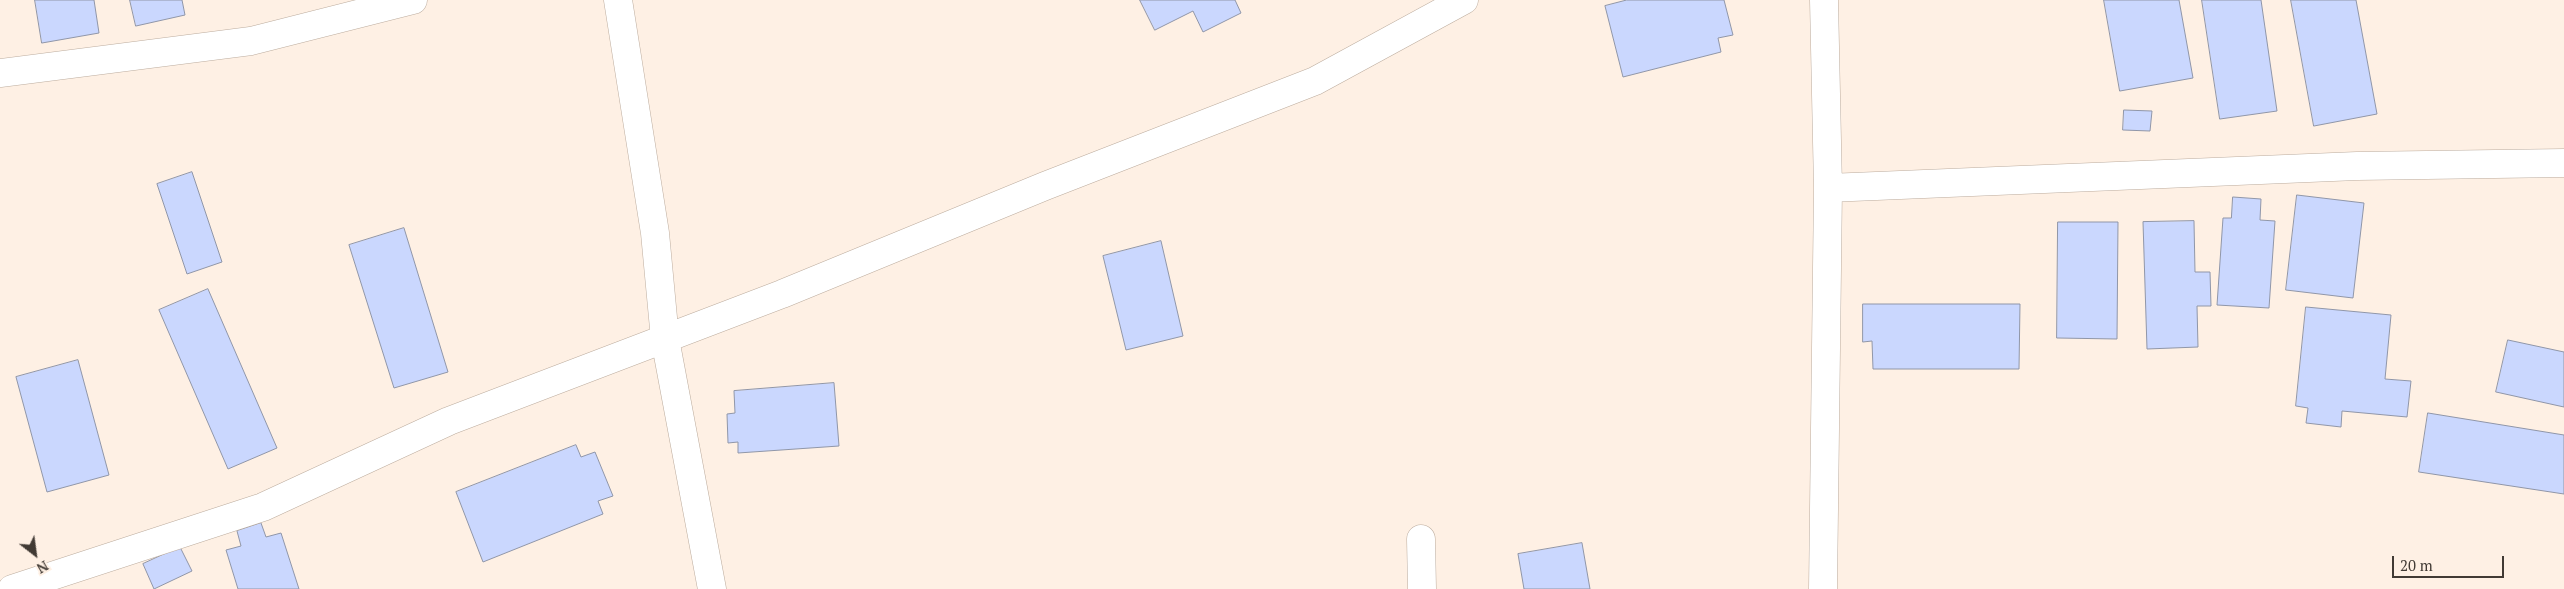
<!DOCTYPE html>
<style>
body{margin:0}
#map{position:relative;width:2564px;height:589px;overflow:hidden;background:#fef0e4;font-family:"PT Serif",serif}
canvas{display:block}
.north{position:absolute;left:10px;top:529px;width:50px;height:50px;-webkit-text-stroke:4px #fef0e4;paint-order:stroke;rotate:150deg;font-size:14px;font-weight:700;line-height:20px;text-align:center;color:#413a34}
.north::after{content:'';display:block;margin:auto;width:18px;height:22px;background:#413a34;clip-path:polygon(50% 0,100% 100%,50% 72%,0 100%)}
.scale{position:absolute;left:2392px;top:556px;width:112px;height:22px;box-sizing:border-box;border:2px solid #413a34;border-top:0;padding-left:6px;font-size:15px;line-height:18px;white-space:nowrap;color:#413a34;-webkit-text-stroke:4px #fef0e4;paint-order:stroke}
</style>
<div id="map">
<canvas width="2564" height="589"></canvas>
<div class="north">N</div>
<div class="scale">20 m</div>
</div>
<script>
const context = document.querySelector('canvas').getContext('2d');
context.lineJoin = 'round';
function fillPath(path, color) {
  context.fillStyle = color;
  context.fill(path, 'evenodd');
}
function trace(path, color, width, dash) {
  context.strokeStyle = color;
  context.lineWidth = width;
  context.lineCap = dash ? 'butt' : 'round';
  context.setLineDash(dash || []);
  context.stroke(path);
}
const building = new Path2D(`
 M35,0H94L99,33L42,43Z
 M130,0H182L185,15L136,26Z
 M1140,0H1235L1241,13L1203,32L1193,11L1155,30Z
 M1627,0H1724L1733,35L1718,38L1721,52L1623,77L1605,6Z
 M2104,0H2179L2193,78L2120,91Z
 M2202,0H2261L2277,111L2220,119Z
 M2291,0H2356L2377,114L2314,126Z
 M2124,110L2152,111L2150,131L2123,130Z
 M192,172L222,262L187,274L157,184Z
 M2297,195L2364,203L2353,298L2286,290Z
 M2233,197L2261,199L2260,220L2275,221L2269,308L2217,305L2223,218H2231Z
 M2194,221L2195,272H2210L2211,306H2197L2198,347L2147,349L2143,222Z
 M2058,222H2118L2117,339L2057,338Z
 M404,228L448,372L394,388L349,245Z
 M1161,241L1183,336L1126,350L1103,256Z
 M208,289L277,448L228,469L159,310Z
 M1863,304H2020L2019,369H1873L1872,341L1863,342Z
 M2306,307L2391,315L2385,379L2411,381L2407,417L2342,411L2341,427L2306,423L2308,408L2296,406Z
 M2508,340L2564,352V407L2496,392Z
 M78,360L109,475L47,492L16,377Z
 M834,383L839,446L738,453V442L728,443L727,414L735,413L734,391Z
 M2428,413L2564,435V494L2419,472Z
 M576,445L581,457L595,452L613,496L598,501L603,514L483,562L456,492Z
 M261,523L266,537L281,533L299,589H238L226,550L241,546L237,531Z
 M1582,543L1590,589H1524L1518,554Z
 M180,547L192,571L154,589L143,564Z`);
fillPath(building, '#cad7fe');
trace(building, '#9096a8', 1);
const minor = new Path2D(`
 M618,0L655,233L665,339L712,589
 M0,73L251,41L413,0
 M1828,188L2357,166L2564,163
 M1421,539L1422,589
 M12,589L263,507L449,421L782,294L1045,186L1315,81L1464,0
 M1823,589L1828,188L1824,0`);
trace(minor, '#bcac9e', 29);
trace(minor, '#fff', 28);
</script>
